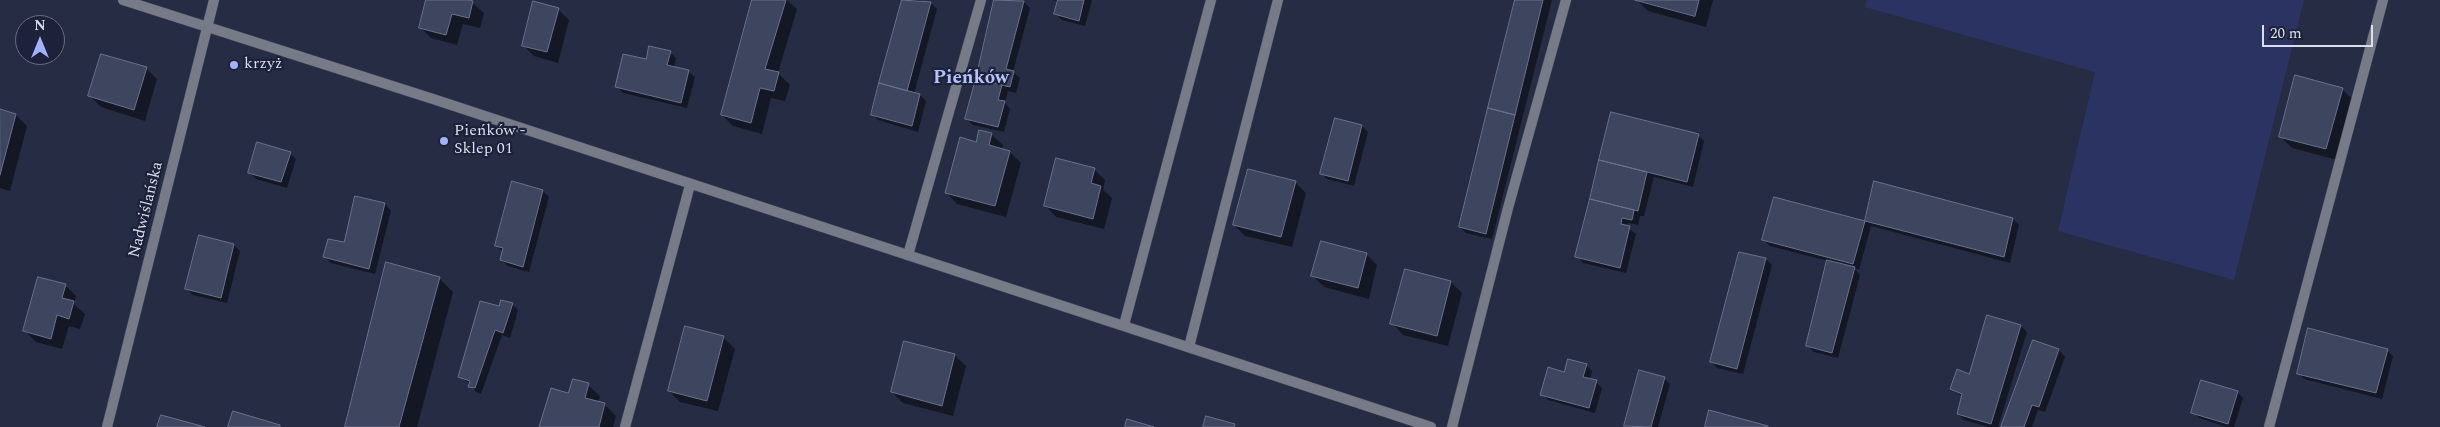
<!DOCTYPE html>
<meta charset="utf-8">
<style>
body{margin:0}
#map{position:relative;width:2440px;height:427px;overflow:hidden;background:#262c44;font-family:Spectral,serif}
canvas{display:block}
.north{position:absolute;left:15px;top:15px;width:50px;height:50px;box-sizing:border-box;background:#1d223a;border:1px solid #696d82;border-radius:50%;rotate:0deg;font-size:14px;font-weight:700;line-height:20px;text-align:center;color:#dadeee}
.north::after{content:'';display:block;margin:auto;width:18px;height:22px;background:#a1b3fd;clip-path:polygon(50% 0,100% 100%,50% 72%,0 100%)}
.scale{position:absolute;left:2262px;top:25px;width:111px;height:22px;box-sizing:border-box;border:2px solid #dadeee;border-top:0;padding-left:6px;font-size:15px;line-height:18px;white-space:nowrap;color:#dadeee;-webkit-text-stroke:4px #1d223a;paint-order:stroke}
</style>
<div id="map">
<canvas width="2440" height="427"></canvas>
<div class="north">N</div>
<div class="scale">20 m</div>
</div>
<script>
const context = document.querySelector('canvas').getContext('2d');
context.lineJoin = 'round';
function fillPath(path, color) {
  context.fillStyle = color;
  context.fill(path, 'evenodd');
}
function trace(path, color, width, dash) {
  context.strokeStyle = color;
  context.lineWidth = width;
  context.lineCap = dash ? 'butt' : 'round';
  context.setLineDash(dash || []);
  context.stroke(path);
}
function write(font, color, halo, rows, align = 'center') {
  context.font = font + ' Spectral,serif';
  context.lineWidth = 4.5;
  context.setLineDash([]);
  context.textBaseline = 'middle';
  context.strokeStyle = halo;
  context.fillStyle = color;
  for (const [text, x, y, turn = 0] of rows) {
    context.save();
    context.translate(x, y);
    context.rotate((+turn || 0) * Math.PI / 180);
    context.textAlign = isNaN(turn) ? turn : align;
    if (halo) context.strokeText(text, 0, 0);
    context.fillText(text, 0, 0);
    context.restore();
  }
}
fillPath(new Path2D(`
 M1867,0H2304L2234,280L2058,231L2095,72L1865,7Z`), '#2b3362');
fillPath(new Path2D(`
 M428,0H469L484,13L480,28L463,24L457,45L431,38L420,27Z
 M753,0H787L797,9L778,73L790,85L785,101L771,98L762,134L733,126L722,115Z
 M903,0H919L931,3L937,9L914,94L920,95L926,101L918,132L878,120L872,114Z
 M996,0H1016L1024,2L1030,8L1013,72L1020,78L1016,93L1008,91L1005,103L1010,109L1004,132L973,125L967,119Z
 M1053,0H1092L1085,26L1062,20L1056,14L1059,2Z
 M1516,0H1552L1492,239L1466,233L1460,227Z
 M1637,0H1713L1706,27L1648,11Z
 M558,9L569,20L558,63L534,56L523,45Z
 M670,52L676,58L674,68L688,71L695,77L687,108L623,93L617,87L647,61Z
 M146,68L157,79L145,121L101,107L90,96Z
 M2342,89L2353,100L2337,160L2292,148L2280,136Z
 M0,111L16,115L27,126L10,191L0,188Z
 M1612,114L1698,135L1704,141L1693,187L1654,177L1644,216H1640L1638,225L1628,223L1627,227L1636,234L1626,273L1583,263L1577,256Z
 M1362,126L1368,132L1354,186L1327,179L1321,173Z
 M991,134L1003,145L1002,150L1010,152L1021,163L1006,217L957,204L946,192L977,143Z
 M290,153L296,159L287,188L256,179L250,173Z
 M1094,169L1105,180L1103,190L1112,198L1104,229L1056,217L1045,205Z
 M1295,182L1306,193L1292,247L1245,236L1234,225Z
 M1875,183L2013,219L2019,225L2010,263L1871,226L1859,270L1854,268L1860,275L1838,358L1814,352L1808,346L1828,261L1770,246L1764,240L1775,198L1866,222Z
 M543,191L549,197L529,272L508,266L501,260L502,251L496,245Z
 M385,204L391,211L375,274L331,263L325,257L345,244Z
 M234,245L240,251L227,303L193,295L187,289Z
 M1366,254L1377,265L1369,299L1324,287L1313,276Z
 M1766,259L1772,265L1743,374L1717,368L1711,362Z
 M439,278L453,292L417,427H347Z
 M1451,282L1462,293L1448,346L1403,335L1392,323Z
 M65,285L76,296L74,304L85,314L80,329L69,326L62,349L36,342L25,331Z
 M512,304L518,310L510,338L502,335L481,394L476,392L470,384L460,377L500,308Z
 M2021,326L2027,332L1998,427H1988L1964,420L1958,414L1963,397L1951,389L1970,375Z
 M723,337L735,349L718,411L680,402L669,391Z
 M2034,342L2059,350L2065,357L2045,412L2038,410L2032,427H2003Z
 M2387,350L2393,356L2382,399L2304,379L2298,373Z
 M954,355L966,366L953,416L903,403L892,392Z
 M1586,365L1592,371L1590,380L1596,382L1602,388L1595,413L1548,400L1542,394L1565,373Z
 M1664,378L1670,384L1658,427H1627L1625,425Z
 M588,385L600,396L598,403L604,404L616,416L613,427H540L569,395Z
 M2237,392L2243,398L2234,427H2227L2199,418L2193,412Z`), '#0007');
const building = new Path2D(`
 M426,0H470L473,1L469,18L452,14L446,35L419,28Z
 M752,0H786L765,69L779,72L774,91L760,88L751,123L721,115Z
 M902,0L931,2L907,91L879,83Z
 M994,0L1024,1L1006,69L1014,71L1010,87L976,79Z
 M1058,0H1084L1079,21L1054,14Z
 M1515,0H1543L1515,115L1488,108Z
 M1635,0H1699L1695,16Z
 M533,1L559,8L547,52L522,46Z
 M649,46L671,51L667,65L689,70L681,103L615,87L623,54L646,59Z
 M101,54L147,67L134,110L88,96Z
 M2295,75L2343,88L2326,149L2279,137Z
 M976,79L1002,85L998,100L1005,101L998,127L965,119Z
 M879,83L920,94L912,126L871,115Z
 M1488,108L1515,115L1486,234L1459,227Z
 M0,109L16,114L0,175Z
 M1611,112L1699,134L1687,182L1599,160Z
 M1335,118L1362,125L1348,181L1320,174Z
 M979,130L992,133L989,145L1010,151L995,206L945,193L960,137L976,142Z
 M257,142L291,152L281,182L248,173Z
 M1056,158L1095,168L1091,183L1101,186L1093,219L1044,206Z
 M1599,160L1647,172L1638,211L1590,199Z
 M1248,169L1296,181L1281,237L1233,225Z
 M512,181L543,190L523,267L500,260L503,248L495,246Z
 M1874,181L2013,218L2004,257L1865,221Z
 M355,196L385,203L369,269L323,257L328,239L344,242Z
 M1774,197L1865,221L1853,264L1762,240Z
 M1590,199L1634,210L1632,220L1622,218L1621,224L1630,226L1620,268L1575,257Z
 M199,235L234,244L221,298L185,289Z
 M1321,241L1367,253L1358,288L1311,276Z
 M1739,252L1766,258L1737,369L1710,362Z
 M1827,260L1855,267L1832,353L1806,346Z
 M386,262L440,277L399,427H345Z
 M1405,269L1451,281L1437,336L1390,324Z
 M38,277L66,284L62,298L74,301L69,319L57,315L51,339L23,331Z
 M501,300L513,303L503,333L495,330L475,388L468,387L470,381L458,377L480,301L499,306Z
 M1987,315L2021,325L1991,424L1957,414L1962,394L1950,389L1957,369L1969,374Z
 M685,326L724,336L707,401L668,391Z
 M2308,328L2388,349L2376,393L2297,374Z
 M2033,340L2059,349L2039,407L2032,405L2024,427H2001Z
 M904,341L955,354L942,406L891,392Z
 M1568,359L1587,364L1583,377L1597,380L1589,408L1540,395L1548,367L1564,372Z
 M1639,370L1665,377L1651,427L1624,426Z
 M573,379L589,383L585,398L605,403L599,427H539L551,388L568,393Z
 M2201,380L2238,391L2228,424L2191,413Z
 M1709,410L1768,426V427H1705Z
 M233,411L280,425V427H228Z
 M161,415L205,427H157Z
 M1206,416L1235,424L1234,427H1203Z
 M1127,419L1154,427H1125Z`);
fillPath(building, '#3e455f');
trace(building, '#6a718d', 1);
const service = new Path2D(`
 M908,255L981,0
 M1124,325L1211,0
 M1189,347L1278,0
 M625,427L690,185
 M1452,427L1508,208L1566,0
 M2269,427L2383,0`);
const minor = new Path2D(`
 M107,427L214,0`);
const tertiary = new Path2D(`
 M123,0L433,99L1431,427`);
trace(service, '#43485f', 11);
trace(minor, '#43485f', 11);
trace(tertiary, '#43485f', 11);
trace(service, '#777b88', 10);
trace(minor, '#777b88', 10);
trace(tertiary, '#777b88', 10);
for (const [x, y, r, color] of [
 [234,65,5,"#a1b3fd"],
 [444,141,5,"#a1b3fd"]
]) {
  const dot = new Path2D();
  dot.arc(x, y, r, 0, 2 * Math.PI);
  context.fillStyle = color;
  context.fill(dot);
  trace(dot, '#1d223a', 2);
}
write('16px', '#dadeee', '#1d223a', [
 ["krzyż",244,65],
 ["Pieńków -",454,132],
 ["Sklep 01",454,150]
], 'left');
write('16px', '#dadeee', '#1d223a', [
 ["Nadwiślańska",147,210,-76]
]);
write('bold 19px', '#b4c3fa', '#1d223a', [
 ["Pieńków",971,79]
]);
</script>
